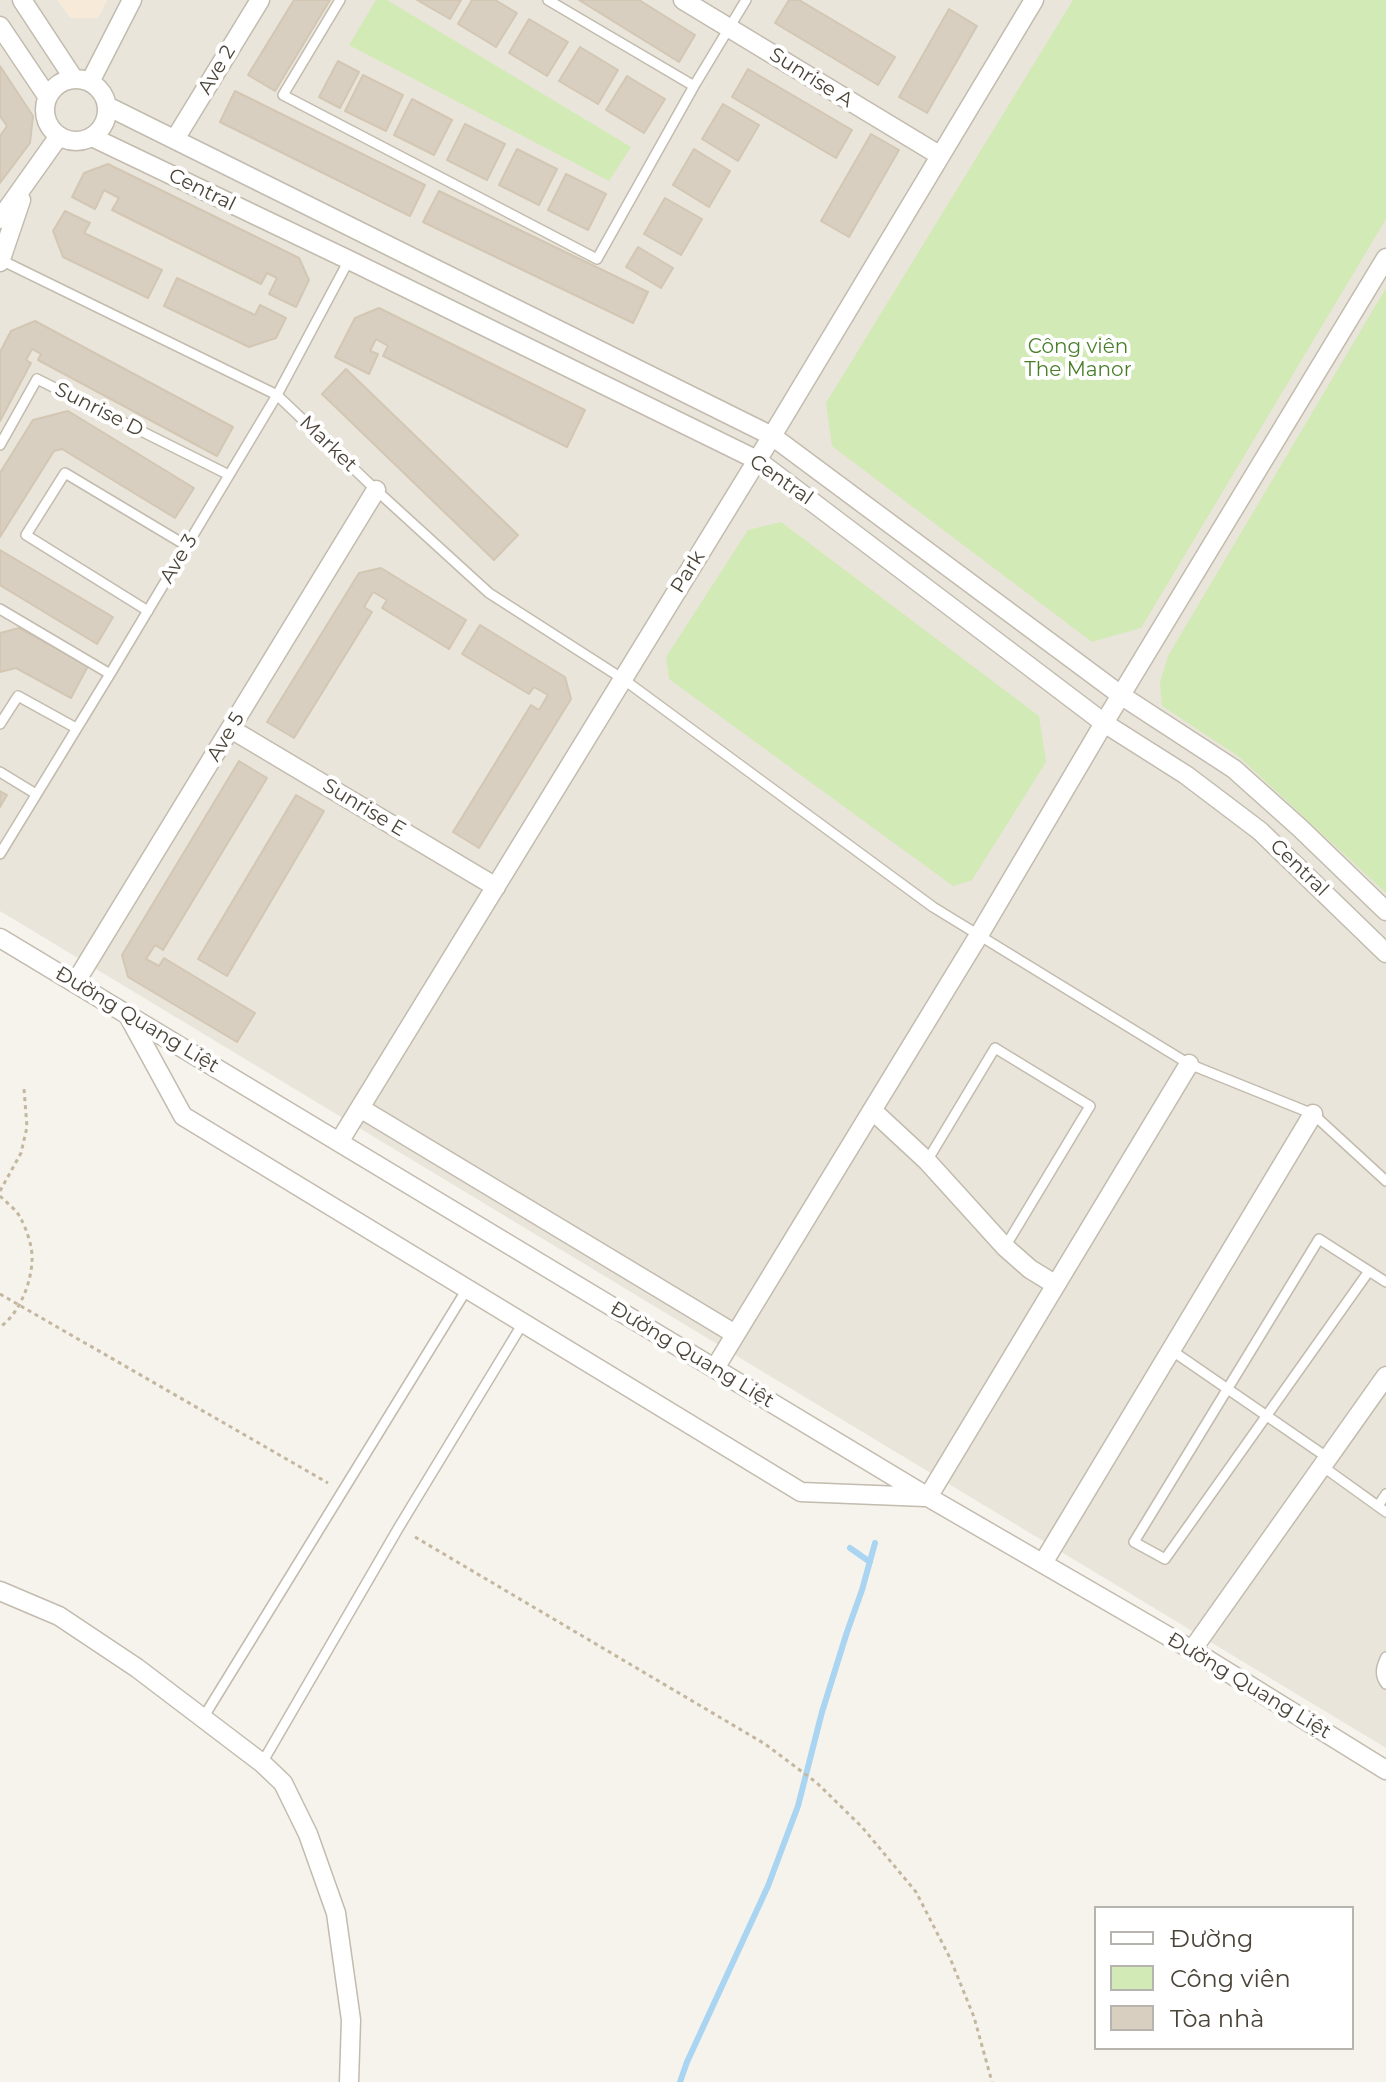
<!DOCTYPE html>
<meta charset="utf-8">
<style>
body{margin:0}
#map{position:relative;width:1386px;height:2082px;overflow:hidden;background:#f6f3ec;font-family:Montserrat,sans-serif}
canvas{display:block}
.legend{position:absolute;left:1094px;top:1906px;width:260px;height:144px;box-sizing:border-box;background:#fff;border:2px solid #b7b4b0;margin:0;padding:10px 14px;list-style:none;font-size:24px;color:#4b4439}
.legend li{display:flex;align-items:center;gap:16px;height:40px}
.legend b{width:40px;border:2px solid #b7b4b0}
</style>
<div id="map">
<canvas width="1386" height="2082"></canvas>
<ul class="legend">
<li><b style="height:10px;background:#fff"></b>Đường</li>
<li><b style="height:22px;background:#d2eab5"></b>Công viên</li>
<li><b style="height:22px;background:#d8cfc1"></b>Tòa nhà</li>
</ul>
</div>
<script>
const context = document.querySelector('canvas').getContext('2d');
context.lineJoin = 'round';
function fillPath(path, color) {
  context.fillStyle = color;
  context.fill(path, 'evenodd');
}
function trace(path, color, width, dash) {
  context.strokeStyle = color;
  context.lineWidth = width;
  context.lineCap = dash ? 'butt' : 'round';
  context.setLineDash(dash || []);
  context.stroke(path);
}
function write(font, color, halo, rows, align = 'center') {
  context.font = font + ' Montserrat,sans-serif';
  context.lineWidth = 8;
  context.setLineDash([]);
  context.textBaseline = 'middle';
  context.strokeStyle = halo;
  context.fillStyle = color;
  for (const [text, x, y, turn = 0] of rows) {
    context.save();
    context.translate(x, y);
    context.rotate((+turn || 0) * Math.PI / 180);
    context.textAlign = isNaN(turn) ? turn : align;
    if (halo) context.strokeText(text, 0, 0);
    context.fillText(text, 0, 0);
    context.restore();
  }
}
fillPath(new Path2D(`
 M0,0H58L71,18H98L107,0H1386V1748L0,911Z`), '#eae5da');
fillPath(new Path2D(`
 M58,0H107L98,18H70Z`), '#f7ead8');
fillPath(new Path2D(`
 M376,0H387L631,147L609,181L349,45Z
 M1073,0H1386V219L1141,628L1092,642L832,446L826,403Z
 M1386,288V893L1238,756L1162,706L1160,682L1168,656Z
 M781,522L1039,716L1046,762L972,880L953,886L669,679L666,657L748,530Z`), '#d2eab5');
trace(new Path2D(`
 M850,1548L870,1562
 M680,2082L687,2062L768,1886L798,1806L822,1712L847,1632L862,1590L875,1543`), '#a9d4f2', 6);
const building = new Path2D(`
 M294,0H330L275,91L248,75Z
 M417,0H461L450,19Z
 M472,0H495L517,13L496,47L458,24Z
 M579,0H639L695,35L679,62Z
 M789,0H799L895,57L878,85L775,23Z
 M949,9L977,26L927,113L899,97Z
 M529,19L568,42L547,76L509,53Z
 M580,47L618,70L598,104L559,81Z
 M338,61L359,72L340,108L319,97Z
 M0,66L33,116L30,143L0,183V136L7,126L0,116Z
 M748,69L852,130L836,158L732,97Z
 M363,75L403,95L386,131L345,111Z
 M627,76L665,99L644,133L606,110Z
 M235,91L425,185L410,216L220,122Z
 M412,99L452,120L434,155L394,135Z
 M723,104L759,125L738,161L702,139Z
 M465,124L505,144L487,180L447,160Z
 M871,134L899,150L849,237L821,221Z
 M517,149L557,169L539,205L499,185Z
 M694,149L730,171L709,207L673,185Z
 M108,164L299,258L309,280L296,307L269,294L277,278L267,273L261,284L112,210L119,198L104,190L95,209L72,197L84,173Z
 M566,174L606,194L588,230L548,210Z
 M439,191L648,292L633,323L423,222Z
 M665,198L702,219L681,255L644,234Z
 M65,211L90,223L84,233L162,270L148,298L63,257L53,231Z
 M638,247L673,268L661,288L626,267Z
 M177,278L255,315L260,305L286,318L276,338L249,347L164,306Z
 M379,308L585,410L567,447L383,356L388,346L376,339L370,351L378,354L369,374L335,357L355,318Z
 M35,321L233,427L217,456L38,360L41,354L32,349L26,360L31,363L0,421V352L11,331Z
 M346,369L518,535L494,560L322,394Z
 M68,411L194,488L175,518L62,449L54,451L0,537V473L33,420Z
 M0,550L113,617L97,644L0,585Z
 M381,568L466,620L449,649L382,608L387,600L373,592L364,607L372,612L294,738L267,722L359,573Z
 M480,625L565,677L571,699L479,848L453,832L531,705L539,710L548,695L534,687L529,694L462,654Z
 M19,628L88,666L71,698L16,668L0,672V633Z
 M239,761L267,778L163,950L155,945L146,959L159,966L164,958L255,1013L237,1042L128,977L122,955Z
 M0,791L7,795L0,807Z
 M296,795L324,811L227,976L198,959Z`);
fillPath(building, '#d8cfc1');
trace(building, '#d3c7b4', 2);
const lane = new Path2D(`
 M340,0L283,95L597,259L694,86L746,0
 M548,0L694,86
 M1,260L277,395L376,490L489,593L623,679L933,907L1189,1064L1313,1114L1386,1181
 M0,445L37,379L229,475
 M0,609L110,674
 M148,611L26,535L65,473L187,546
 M0,724L18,696L76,728
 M0,772L36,794
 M0,854L110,674L277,395L349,260
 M927,1161L995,1048L1090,1106L1005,1247
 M1369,1271L1165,1559L1134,1542L1319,1239L1386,1282
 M1171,1350L1328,1458
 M1322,1466L1386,1512
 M1378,1506L1386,1494
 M1386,1657C1381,1667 1379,1675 1386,1684
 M203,1718L467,1289
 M262,1763L399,1527L523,1323`);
const street = new Path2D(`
 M22,0L74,79
 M683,0L939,155
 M0,26L47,96
 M45 110a31 31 0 1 1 62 0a31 31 0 1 1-62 0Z
 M90,82L132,0
 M107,106L772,436L1122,696L1234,769L1300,828L1386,911
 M92,137L349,260L757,460L1104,723L1186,775L1260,831L1386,953
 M175,139L260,0
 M0,219L59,136
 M0,262L21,200
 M231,729L496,887
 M0,938L928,1497L1192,1650L1386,1770
 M75,983L376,490
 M130,1019L183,1116L801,1492L925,1497
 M360,1108L735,1334
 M872,1110L927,1161L1005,1247L1030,1269L1056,1285
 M339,1142L772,436L1034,0
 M715,1368L979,935L1104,723L1386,258
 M928,1497L1189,1064
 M1043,1563L1313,1114
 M0,1591L59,1616L137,1668L262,1763L283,1783L308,1834L336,1913L351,2020L349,2082
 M1192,1650L1386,1376`);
trace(lane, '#c2bbae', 12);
trace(street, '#c2bbae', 21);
trace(new Path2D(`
 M0,1191L21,1153L27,1127L24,1089
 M0,1196C7,1203 17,1210 21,1219C27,1230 33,1248 32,1261C31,1284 19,1314 0,1327
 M0,1294L328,1483
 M415,1537L765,1744L817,1783L862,1827L916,1892L950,1958L974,2017L992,2082`), '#c4b79f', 3, [4, 4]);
trace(lane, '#fff', 9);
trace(street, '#fff', 18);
write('20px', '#4b4439', '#fff', [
 ["Ave 2",217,70,-59],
 ["Sunrise A",811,78,32],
 ["Central",202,190,26],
 ["Sunrise D",99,410,27],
 ["Market",328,444,44],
 ["Central",781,480,35],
 ["Ave 3",179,559,-59],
 ["Park",688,572,-58],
 ["Ave 5",226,737,-59],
 ["Sunrise E",364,808,31],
 ["Central",1299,868,44],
 ["Đường Quang Liệt",137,1020,31],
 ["Đường Quang Liệt",692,1355,31],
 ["Đường Quang Liệt",1249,1686,31]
]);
write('20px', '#4a7f2a', '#fff', [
 ["Công viên",1078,347],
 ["The Manor",1078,370]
]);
</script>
